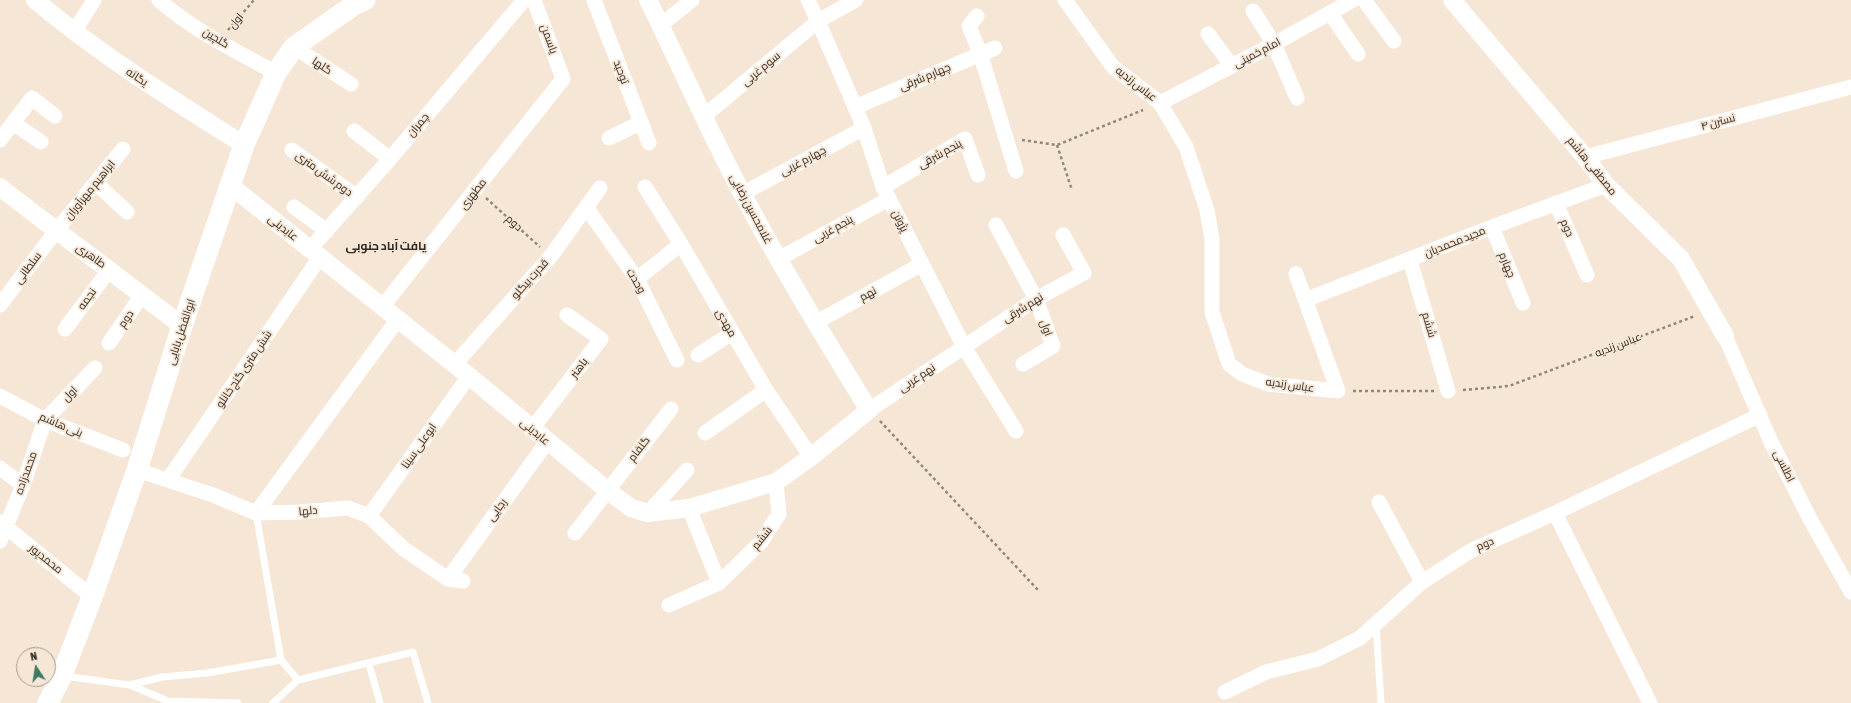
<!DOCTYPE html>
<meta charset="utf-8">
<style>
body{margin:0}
#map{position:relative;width:1851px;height:703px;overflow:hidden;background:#f6e6d5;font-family:"Asap Condensed",sans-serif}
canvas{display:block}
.north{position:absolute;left:16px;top:647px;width:40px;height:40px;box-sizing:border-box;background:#f6e6d5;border:1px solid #a89c8f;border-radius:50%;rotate:348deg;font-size:11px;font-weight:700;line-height:16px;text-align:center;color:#322c26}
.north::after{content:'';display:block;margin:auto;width:14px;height:18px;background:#3c7a66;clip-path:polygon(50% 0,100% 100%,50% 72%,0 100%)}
</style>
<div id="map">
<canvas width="1851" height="703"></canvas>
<div class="north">N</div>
</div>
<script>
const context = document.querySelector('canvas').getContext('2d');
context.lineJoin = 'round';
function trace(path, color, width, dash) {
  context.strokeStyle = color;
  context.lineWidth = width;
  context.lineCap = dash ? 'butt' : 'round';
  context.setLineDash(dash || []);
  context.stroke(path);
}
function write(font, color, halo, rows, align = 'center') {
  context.font = font + ' "Asap Condensed",Cairo,sans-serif';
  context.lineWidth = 3.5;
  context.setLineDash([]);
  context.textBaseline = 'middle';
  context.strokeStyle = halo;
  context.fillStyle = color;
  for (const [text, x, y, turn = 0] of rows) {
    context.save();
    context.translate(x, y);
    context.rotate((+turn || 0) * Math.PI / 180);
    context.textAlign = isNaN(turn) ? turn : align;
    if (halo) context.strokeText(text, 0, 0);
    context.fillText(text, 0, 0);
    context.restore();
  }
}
trace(new Path2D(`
 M228,30L254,0
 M1022,140L1057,145L1143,110
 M1057,145L1072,190
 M486,198L540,247
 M1463,390L1509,386L1695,316
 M1353,391H1434
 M880,421L1038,590`), '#92877c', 2.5, [3, 3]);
trace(new Path2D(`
 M256,513L281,660L298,680
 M1376,625L1381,703
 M369,664L380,703
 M64,676L130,685L162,677L207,673L281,660
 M130,685L168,701L238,703
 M273,703L298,680L413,652L428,703`), '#fff', 7);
trace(new Path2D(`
 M159,0C192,30 237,51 276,73
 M594,0L649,143
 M808,0L818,21L864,128L883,187L964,347L1016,431
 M1065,0L1113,67L1160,103L1186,147L1207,210L1212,239V312L1229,364L1242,374L1268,384L1338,391L1296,274
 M1364,0L1394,41
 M1253,11L1274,44L1297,98
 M1330,13L1358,54
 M977,16L969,26L980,53L1016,171
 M661,25L692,0
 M74,32L94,0
 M1208,34L1232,66
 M294,47L351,84
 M1160,103L1274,44L1353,0
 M855,107L995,48
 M703,117L818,21L856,0
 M13,123L41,142
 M354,131L390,159
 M609,138L640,123
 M0,140L32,98L55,116
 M292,150L357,197
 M1585,157L1851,87
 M96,183L127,212
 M645,187L681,244L766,390L811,457
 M883,187L965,139L978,175
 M742,194L864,128
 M1556,203L1587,275
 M294,207L327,231
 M586,207L637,279L677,360
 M996,225L1036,299L1053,346L1023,364
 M1492,227L1523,303
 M310,249L390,159L524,0
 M778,259L889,199
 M1410,260L1448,391
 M637,279L681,244
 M1305,300L1492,227L1606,185
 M0,305L56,231L123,149
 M382,307L563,79L534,0
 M815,323L922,264
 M65,329L110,269
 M1725,336L1771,442L1810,519L1851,592
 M109,343L142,295
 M698,355L732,333
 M454,365L551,256L600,188
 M0,396L45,420L123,450
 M869,410L1036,299L1084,273L1063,235
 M532,429L601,339L567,315
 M705,433L766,390
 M0,468L23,485
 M137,470L213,495L256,513L299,512L348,508L369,516L404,549L448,579L463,581
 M168,480L320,257
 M1379,502L1422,582
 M689,508L719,583
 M256,513L398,319
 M648,513L687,470
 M1555,513L1650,703
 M369,516L469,376
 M0,522L92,597
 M575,533L671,409
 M0,541L23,485L45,420L95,368
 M448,579L547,442
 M669,605L719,583L761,542L779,514L776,482
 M1225,692L1266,672L1318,659L1360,638L1422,582L1472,550L1555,513L1760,415`), '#fff', 15);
trace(new Path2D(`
 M35,0C100,55 172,99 244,145
 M1452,0L1585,157L1606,185L1681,259L1725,336
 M231,186L469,376L607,490L631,508L648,513L689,508L776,482L811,457L869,410C825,339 781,267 742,193C708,130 680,64 648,0
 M0,187C60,234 122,279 182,326`), '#fff', 18);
trace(new Path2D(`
 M48,703L62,675L92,597L137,470L182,326L244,145L276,73L294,47L354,5L365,0`), '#fff', 21);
write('11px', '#322c26', '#f6e6d5', [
 ["اول",236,21,-50],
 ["گلچین",216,38,31],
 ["یاسمن",549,39,70],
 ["امام خمینی",1257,53,-28],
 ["گلها",322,66,33],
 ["سوم غربی",761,69,-40],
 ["توحید",621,72,70],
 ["یگانه",137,77,33],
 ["چهارم شرقی",925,77,-23],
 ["عباس زندیه",1136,84,38],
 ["نسترن ۴",1718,122,-15],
 ["چمران",418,125,-50],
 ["پنجم شرقی",940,154,-29],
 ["چهارم غربی",803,161,-28],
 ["مصطفی هاشم",1592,166,51],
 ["دوم شش متری",324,174,36],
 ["ابراهیم مهرآوران",90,190,-51],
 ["مطهری",473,194,-52],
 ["غلامحسین رضایی",751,209,62],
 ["پژوتن",900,221,63],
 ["دوم",514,223,42],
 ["عابدینی",283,228,38],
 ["دوم",1567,228,67],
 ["پنجم غربی",833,229,-29],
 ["مجید محمدیان",1455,242,-22],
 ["طاهری",91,256,35],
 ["چهارم",1507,265,68],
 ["سلطانی",28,268,-53],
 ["قدرت بیگلو",530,279,-48],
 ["وحدت",636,281,60],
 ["نهم",868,294,-29],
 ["نجمه",87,299,-54],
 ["نهم شرقی",1023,308,-32],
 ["دوم",126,319,-56],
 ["مهدی",726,323,60],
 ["ششم",1429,325,74],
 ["اول",1046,328,70],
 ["ابوالفضل بابایی",181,332,-72],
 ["عباس زندیه",1618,345,-21],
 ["باهنر",579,368,-53],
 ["شش متری گنج خانلو",244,369,-56],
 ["نهم غربی",917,378,-34],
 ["عباس زندیه",1290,385,8],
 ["اول",70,394,-46],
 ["بنی هاشم",61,425,23],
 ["عابدینی",535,432,40],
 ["ابوعلی سینا",419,446,-55],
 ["گلفام",639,449,-52],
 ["اطلسی",1784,466,64],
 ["محمدزاده",26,473,-70],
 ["رجایی",497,510,-54],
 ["دلها",308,511,-6],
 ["ششم",762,538,-52],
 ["دوم",1485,544,-24],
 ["محمدپور",46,559,39]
]);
write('bold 12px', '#322c26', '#f6e6d5', [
 ["یافت آباد جنوبی",386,246]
]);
</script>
